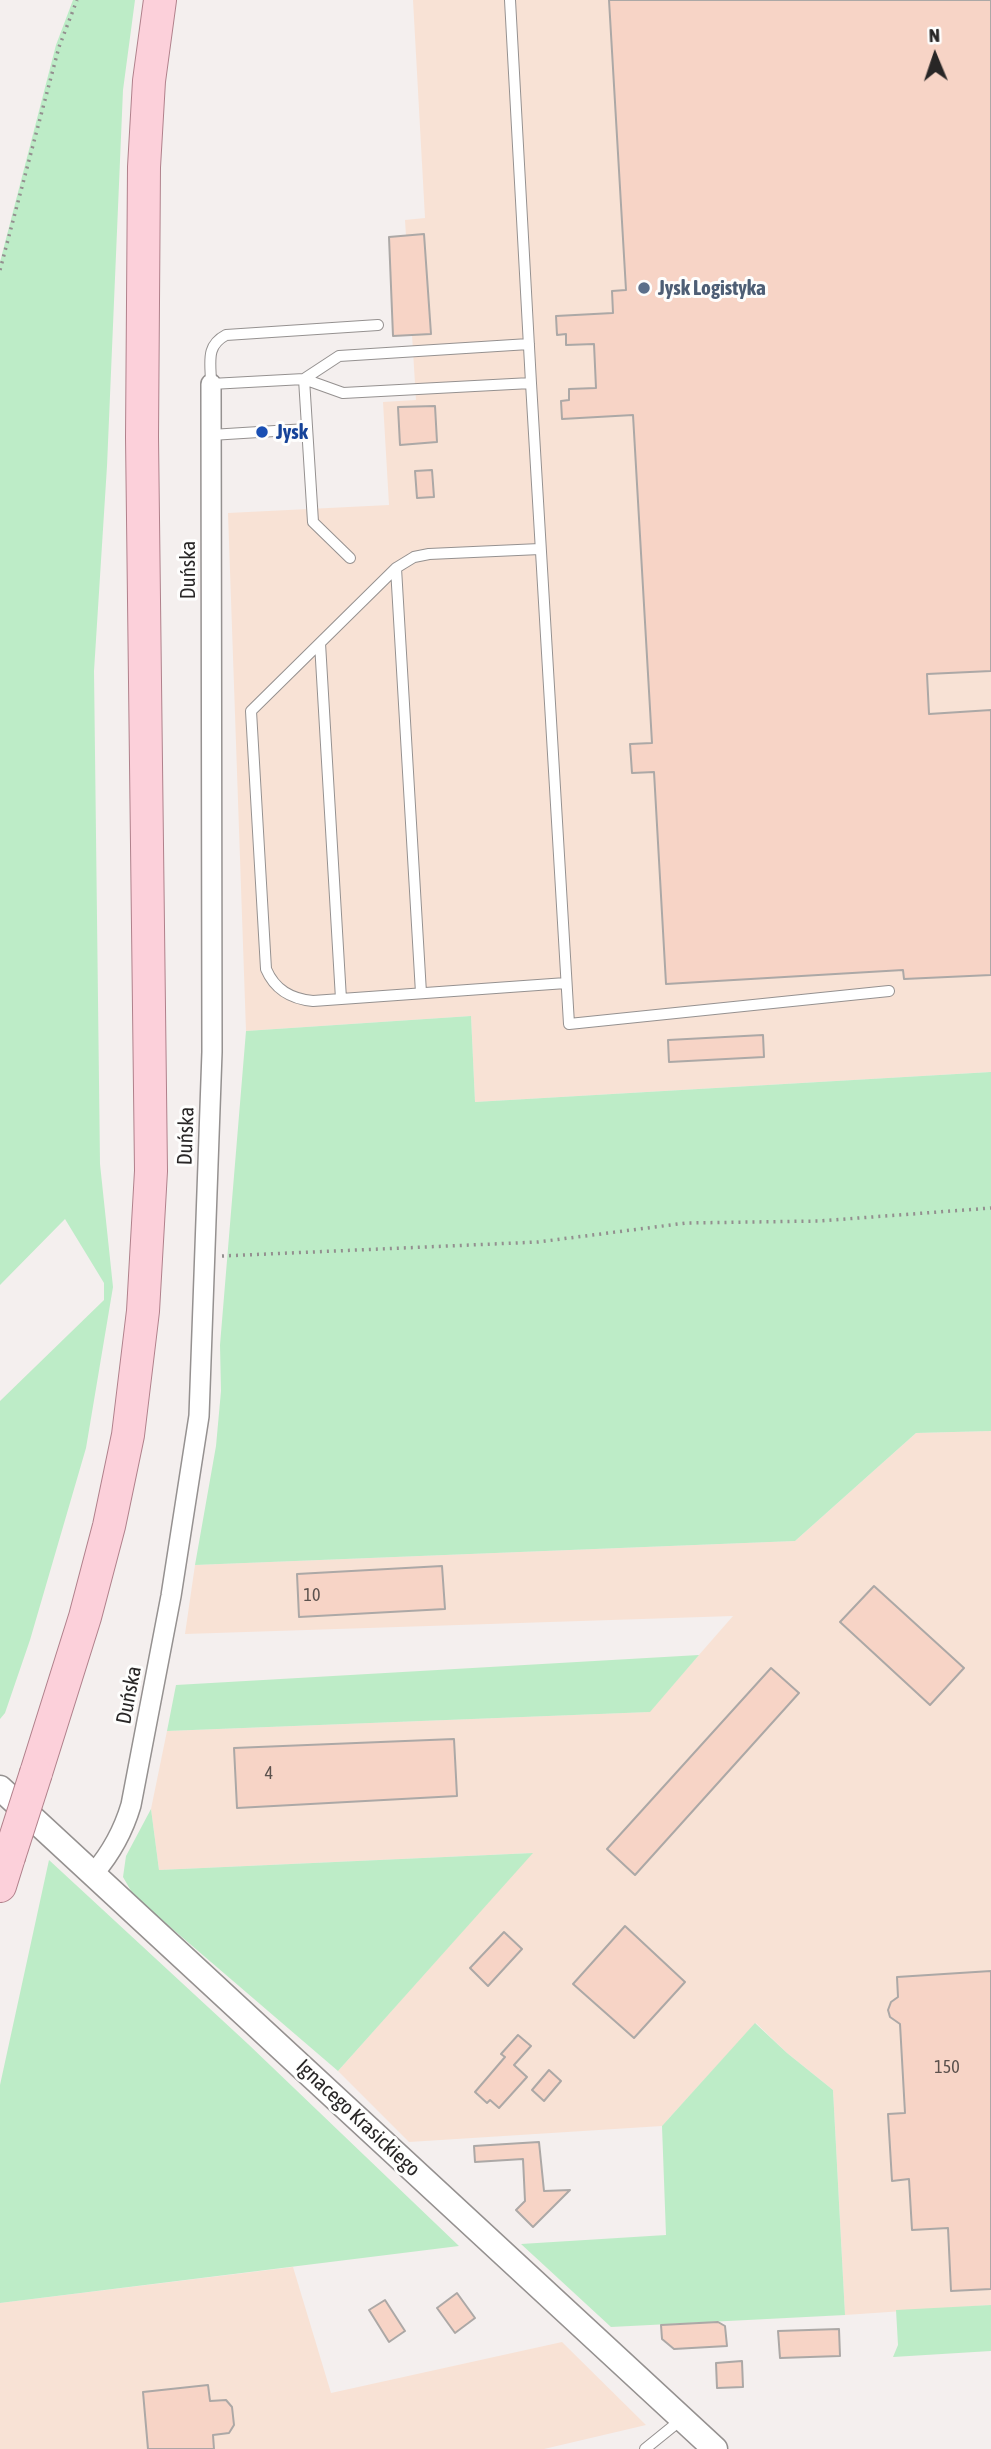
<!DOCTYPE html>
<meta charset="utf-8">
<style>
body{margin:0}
#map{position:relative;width:991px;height:2449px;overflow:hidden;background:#f4efee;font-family:"Asap Condensed",sans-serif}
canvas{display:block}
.north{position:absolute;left:900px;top:21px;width:70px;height:70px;-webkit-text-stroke:5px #fefefd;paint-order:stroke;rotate:358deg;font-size:19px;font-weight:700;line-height:28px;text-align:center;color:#282626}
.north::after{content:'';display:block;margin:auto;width:24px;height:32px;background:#282626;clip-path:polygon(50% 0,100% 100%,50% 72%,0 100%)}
</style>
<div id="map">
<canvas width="991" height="2449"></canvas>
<div class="north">N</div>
</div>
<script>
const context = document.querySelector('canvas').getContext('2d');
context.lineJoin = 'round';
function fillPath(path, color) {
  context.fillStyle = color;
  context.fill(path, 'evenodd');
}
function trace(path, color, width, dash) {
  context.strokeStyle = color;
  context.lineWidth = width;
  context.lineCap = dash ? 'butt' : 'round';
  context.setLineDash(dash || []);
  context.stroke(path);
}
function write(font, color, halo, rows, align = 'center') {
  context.font = font + ' "Asap Condensed",sans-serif';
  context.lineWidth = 6;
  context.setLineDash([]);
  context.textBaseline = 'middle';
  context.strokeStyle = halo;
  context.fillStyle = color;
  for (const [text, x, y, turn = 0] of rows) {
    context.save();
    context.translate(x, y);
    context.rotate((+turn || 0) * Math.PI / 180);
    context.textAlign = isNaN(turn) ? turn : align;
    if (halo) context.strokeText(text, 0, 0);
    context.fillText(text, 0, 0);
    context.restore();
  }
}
fillPath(new Path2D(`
 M413,0H991V1072L475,1102L471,1016L246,1031L228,513L389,505L383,402L416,400L405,220L425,218Z
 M991,1431V2305L845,2315L833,2090L787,2053L756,2023L662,2126L409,2142L338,2071L532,1853L159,1870L151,1809L167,1731L649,1712L733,1616L185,1634L195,1565L795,1541L916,1433Z
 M293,2267L331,2393L562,2342L646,2425L544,2449H0V2303Z`), '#f8e2d5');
fillPath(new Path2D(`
 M73,0H135L123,90L107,466L94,671L100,1164L113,1287L86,1448L30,1640L5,1713L0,1719V1401L104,1300V1283L65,1219L0,1285V262L56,45Z
 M471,1016L475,1102L991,1072V1431L916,1433L795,1541L195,1565L216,1446L221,1391L220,1345L246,1031Z
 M699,1655L650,1712L167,1731L176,1685Z
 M151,1809L159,1870L533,1853L338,2071L134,1896L123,1877L126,1856Z
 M49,1860L248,2044L459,2246L0,2303V2085Z
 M755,2023L787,2053L833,2090L845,2315L611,2327L521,2244L666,2235L662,2126Z
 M991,2305V2351L893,2357L898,2345L896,2310Z`), '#bdecc7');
const building = new Path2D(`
 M609,0H991V671L927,674L929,714L991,710V975L904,979L903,970L666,984L654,772L632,773L630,744L652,743L633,415L562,419L561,401L569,400V389L596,388L594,344L566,345V334L557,335L556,316L613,313L612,291L626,290Z
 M424,234L431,334L393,336L389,237Z
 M435,406L437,442L400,445L398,407Z
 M432,470L434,497L417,498L415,471Z
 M763,1035L764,1057L669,1062L668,1040Z
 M442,1566L445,1609L299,1617L297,1574Z
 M874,1586L964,1668L930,1705L840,1622Z
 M771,1668L799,1693L635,1875L607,1849Z
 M454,1739L457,1796L237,1808L234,1748Z
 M625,1926L685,1982L634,2038L573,1984Z
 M504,1932L522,1949L488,1986L470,1968Z
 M991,1971V2289L951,2291L948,2228L912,2230L909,2179L892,2181L888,2114L905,2113L900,2024L890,2017L888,2010L891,2002L898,1997L897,1977Z
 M518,2035L531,2046L514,2065L527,2077L499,2108L490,2100L487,2103L475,2092L505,2057L501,2054Z
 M549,2070L561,2081L544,2101L532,2090Z
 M539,2142L544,2191L570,2190L533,2227L516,2210L525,2201L523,2159L475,2162L474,2146Z
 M457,2293L475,2318L455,2333L437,2308Z
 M385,2300L405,2331L389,2342L369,2310Z
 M718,2322L725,2326L727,2346L674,2349L662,2339L661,2325Z
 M839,2329L840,2356L780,2358L778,2331Z
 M742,2361L743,2387L717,2388L716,2363Z
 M208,2385L210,2401L226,2400L232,2407L234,2425L229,2433L213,2435L214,2449H148L143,2392Z`);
fillPath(building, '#f7d4c6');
trace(building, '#aca8a6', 2);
const service = new Path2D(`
 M304,379L343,393L531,383L510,0
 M304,379L339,356L529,344
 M531,383L569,1024L889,991
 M211,435L307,429
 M540,549L429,554L414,557L396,568L251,711L266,969C275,990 291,999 313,1001L566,983
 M350,558L313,522L304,379L211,384C211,363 205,346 226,335L378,325
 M396,568L421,993
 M320,643L341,999
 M645,2449L682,2419`);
const minor = new Path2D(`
 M94,1873C112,1852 123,1832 131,1805L171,1596L199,1416L212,1052L211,384`);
const tertiary = new Path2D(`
 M0,1788L715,2449`);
const primary = new Path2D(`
 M36,1773L85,1617L109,1526L128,1435L143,1311L151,1171L142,437L144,167L149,81L160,0
 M0,1886L9,1857`);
trace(service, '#959190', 12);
trace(minor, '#959190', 22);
trace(tertiary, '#959190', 27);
trace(primary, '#b0808b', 34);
trace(new Path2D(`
 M0,270L59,47L77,0
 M222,1256L538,1242L686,1223L819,1221L991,1208`), '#938f8f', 3.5, [2, 5]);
trace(service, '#fff', 10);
trace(minor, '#fff', 19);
trace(tertiary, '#fff', 24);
trace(primary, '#fcd0da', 32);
const primaryBridge = new Path2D(`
 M9,1857L36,1773`);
trace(primaryBridge, '#b0808b', 34, []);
trace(primaryBridge, '#fcd0da', 32);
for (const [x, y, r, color] of [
 [644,288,7,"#5c6f8a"],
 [262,432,7,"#1a4fb4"]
]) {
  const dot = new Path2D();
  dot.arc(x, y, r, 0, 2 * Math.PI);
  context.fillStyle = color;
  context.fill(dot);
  trace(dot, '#fefefd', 2.5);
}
write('18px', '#5c524e', null, [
 ["10",312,1595],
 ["4",269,1773],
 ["150",947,2067]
]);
write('bold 21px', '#4e5e75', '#fefefd', [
 ["Jysk Logistyka",658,288]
], 'left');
write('bold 21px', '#164399', '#fefefd', [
 ["Jysk",276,432]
], 'left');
write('21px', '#282626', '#fefefd', [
 ["Duńska",188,570,-90],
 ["Duńska",186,1136,-88],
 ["Duńska",129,1695,-79],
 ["Ignacego Krasickiego",358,2118,43]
]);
</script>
